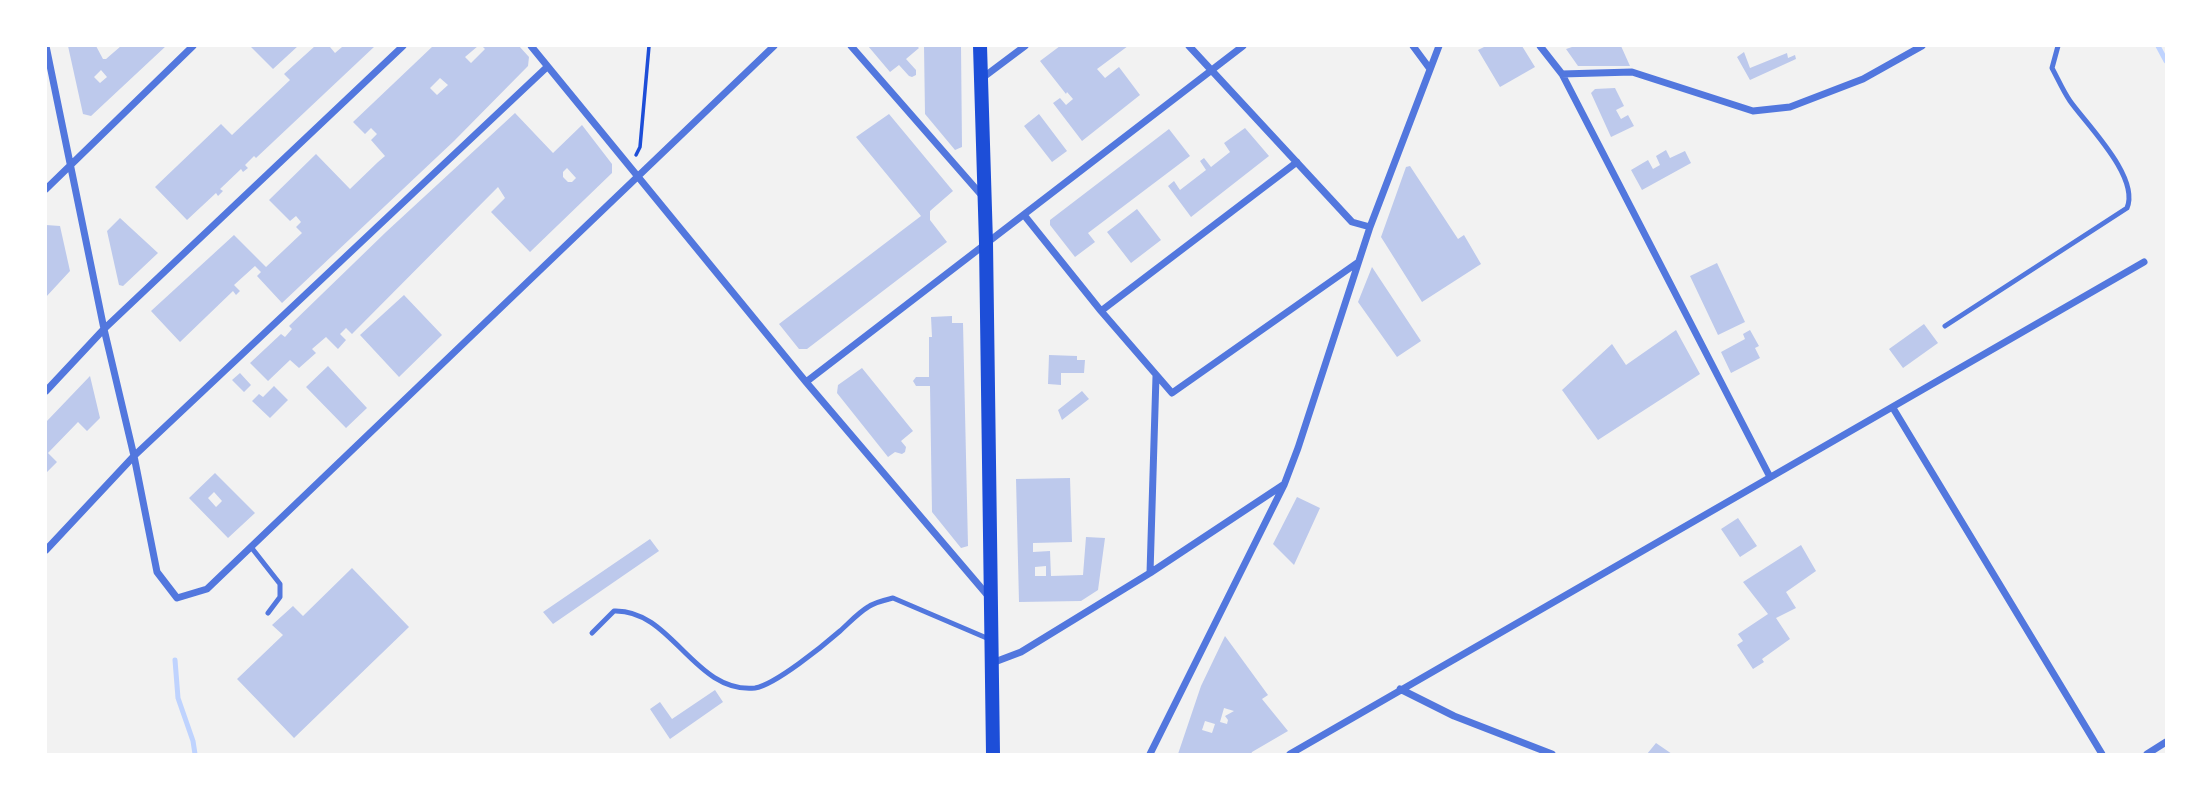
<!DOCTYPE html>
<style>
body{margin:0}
#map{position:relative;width:2212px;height:800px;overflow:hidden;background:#f2f2f2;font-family:"Titillium Web",sans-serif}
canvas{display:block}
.frame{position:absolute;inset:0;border:47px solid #fff;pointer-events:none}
</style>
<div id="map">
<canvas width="2212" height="800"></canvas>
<div class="frame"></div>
</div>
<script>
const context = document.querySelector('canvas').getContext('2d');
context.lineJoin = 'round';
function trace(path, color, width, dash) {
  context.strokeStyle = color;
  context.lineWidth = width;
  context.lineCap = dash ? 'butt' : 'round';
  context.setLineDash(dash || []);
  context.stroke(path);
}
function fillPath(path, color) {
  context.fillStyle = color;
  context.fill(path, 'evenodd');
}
trace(new Path2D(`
 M2158,46L2166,61
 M175,660L178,698L193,741L195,754`), '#bfd3fe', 5);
fillPath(new Path2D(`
 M68,46H96L103,59H106L121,46H166L91,116L83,114ZM101,70L107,77L100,83L94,77Z
 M250,46H298L273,69Z
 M315,46H331L330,47L335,53L342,47L340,46H375L256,158L254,156L245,165L248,168L243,172L241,169L220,189L223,191L218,196L216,193L187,220L155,187L221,124L232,135L290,80L284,74Z
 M433,46H478L465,57L471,63L485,49L482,46H519L529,57L528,66L454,141L282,303L257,276L261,272L255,266L234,285L240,291L236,295L233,291L180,342L151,311L234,235L266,267L302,233L296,227L301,222L296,216L290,221L269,200L316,154L350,189L378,162L385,156L371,140L377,134L371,128L365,134L353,122ZM440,78L448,85L437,95L430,88Z
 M868,46H917L919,48L906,59L916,70V75L912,77L909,76L899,65L890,72Z
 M924,46H961L962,147L955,150L925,114Z
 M1060,46H1128L1097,69L1105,78L1119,67L1140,95L1082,141L1053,103L1060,98L1066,105L1073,99L1067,92L1066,94L1040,61Z
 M1486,46H1522L1535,67L1500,87L1478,50Z
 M1575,46H1621L1630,66H1578L1566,49Z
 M1744,52L1750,68L1787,53L1788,58L1795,55L1796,59L1750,80L1737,57Z
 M1615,88L1624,106L1616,110L1621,119L1628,115L1634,126L1611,137L1591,93L1595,89Z
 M515,113L553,153L582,125L612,164V173L530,252L491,212L505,198L498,187L352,334L346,328L340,334L346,340L338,349L326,337L312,349L316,353L299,368L290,360L268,381L250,363L281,334L285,337L292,329L289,326L386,232ZM567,168L576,178L572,182H568L563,177V172Z
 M889,114L953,191L930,211V220L947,242L807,349H799L779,324L921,216L856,137Z
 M1039,114L1067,151L1052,162L1024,126Z
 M1245,128L1269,156L1191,217L1168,186L1174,181L1180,190L1206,170L1200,161L1204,158L1211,167L1230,152L1224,143Z
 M1169,129L1190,156L1088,233L1095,242L1075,257L1050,225V220Z
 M1666,150L1670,158L1685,151L1691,163L1642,190L1631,170L1648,160L1653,169L1660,165L1656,156Z
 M1410,166L1458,239L1464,235L1481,264L1422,302L1381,237L1406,167Z
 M1137,209L1161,240L1131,263L1107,232Z
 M120,218L158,253L123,286L119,285L107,231Z
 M46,225L60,226L70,271L46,297Z
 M1717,263L1745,322L1718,335L1690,276Z
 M1372,267L1421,341L1397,357L1358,302Z
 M404,295L442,335L399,377L360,335Z
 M952,316V323H963L968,546L961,548L932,512L930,386H916L913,381L916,377H929V337H932L931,317Z
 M1924,324L1938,343L1903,368L1889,349Z
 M1676,330L1700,374L1598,440L1562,390L1612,344L1626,365Z
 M1750,330L1759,346L1755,348L1760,358L1731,373L1721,352L1745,339L1743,334Z
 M1049,355L1077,356V360H1085L1084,373H1061V385L1048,384Z
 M328,366L367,408L346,428L306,387Z
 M862,368L913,431L901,441L906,447L905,452L902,454L895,452L888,457L837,393L838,385Z
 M240,373L251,385L244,392L232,380Z
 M90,376L100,418L87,431L78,422L48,453L57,462L46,473V422Z
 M274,386L288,400L270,418L252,401L259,394L263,397Z
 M1082,391L1089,399L1062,420L1058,410Z
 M215,473L255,513L228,538L189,498ZM214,492L222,501L216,507L208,498Z
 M1070,478L1072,542L1033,543V552L1050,551L1051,576L1083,575L1086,537L1105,538L1098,590L1081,601L1019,602L1016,479ZM1046,566V576H1035V567Z
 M1297,497L1320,508L1294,565L1273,544Z
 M1738,518L1757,546L1740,557L1721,529Z
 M650,539L659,551L553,624L543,612Z
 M1801,545L1816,571L1786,592L1796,608L1776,618L1790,639L1762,659L1764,662L1753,669L1737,645L1743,641L1738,634L1768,614L1743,582Z
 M352,568L409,627L294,738L237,679L283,635L272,625L293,606L303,616Z
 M1225,636L1268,695L1262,699L1288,731L1252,752L1251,754H1178L1201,686ZM1224,708L1234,711L1225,716L1228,720L1227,724L1220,722ZM1205,721L1215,724L1212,733L1202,730Z
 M715,690L723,702L670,739L650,709L660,702L672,719Z
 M1656,743L1672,754H1647Z`), '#bdc9ec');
trace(new Path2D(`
 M636,155L640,147L649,46`), '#1d4ed8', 3.5);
trace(new Path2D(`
 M1945,326L2127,208C2140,177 2087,125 2070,101C2063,91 2058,79 2052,68L2058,46
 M251,547L280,584V597L268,613
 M592,633L614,611C672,609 694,694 755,688C775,685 824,645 840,631C849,623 858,613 868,607C875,602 885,600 893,598L989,639`), '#5277de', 5);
trace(new Path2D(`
 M46,46L104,329L134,456L157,572L177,598L207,589L774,46
 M531,46L806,382L989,597
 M851,46L984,198
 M1189,46L1352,222L1370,227
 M1413,46L1430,69
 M1540,46L1562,74L1770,477
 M1562,74L1632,72L1753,111L1790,107L1863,79L1922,46
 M981,79L1025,46
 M46,189L193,46
 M1024,215L1101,311L1172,393L1357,263
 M1101,311L1297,162
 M806,382L1243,46
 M46,391L104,329L403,46
 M1893,408L2102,754
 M46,550L134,456L547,67
 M1150,573L1156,376
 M992,663L1021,652L1150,573L1283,485
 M1400,689L1454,716L1552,754
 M1150,754L1284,485L1298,448L1370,227L1439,46
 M1290,754L2144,262
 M2147,754L2166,742`), '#5277de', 7);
trace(new Path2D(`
 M980,46L986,243L993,754`), '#1d4ed8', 14);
</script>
